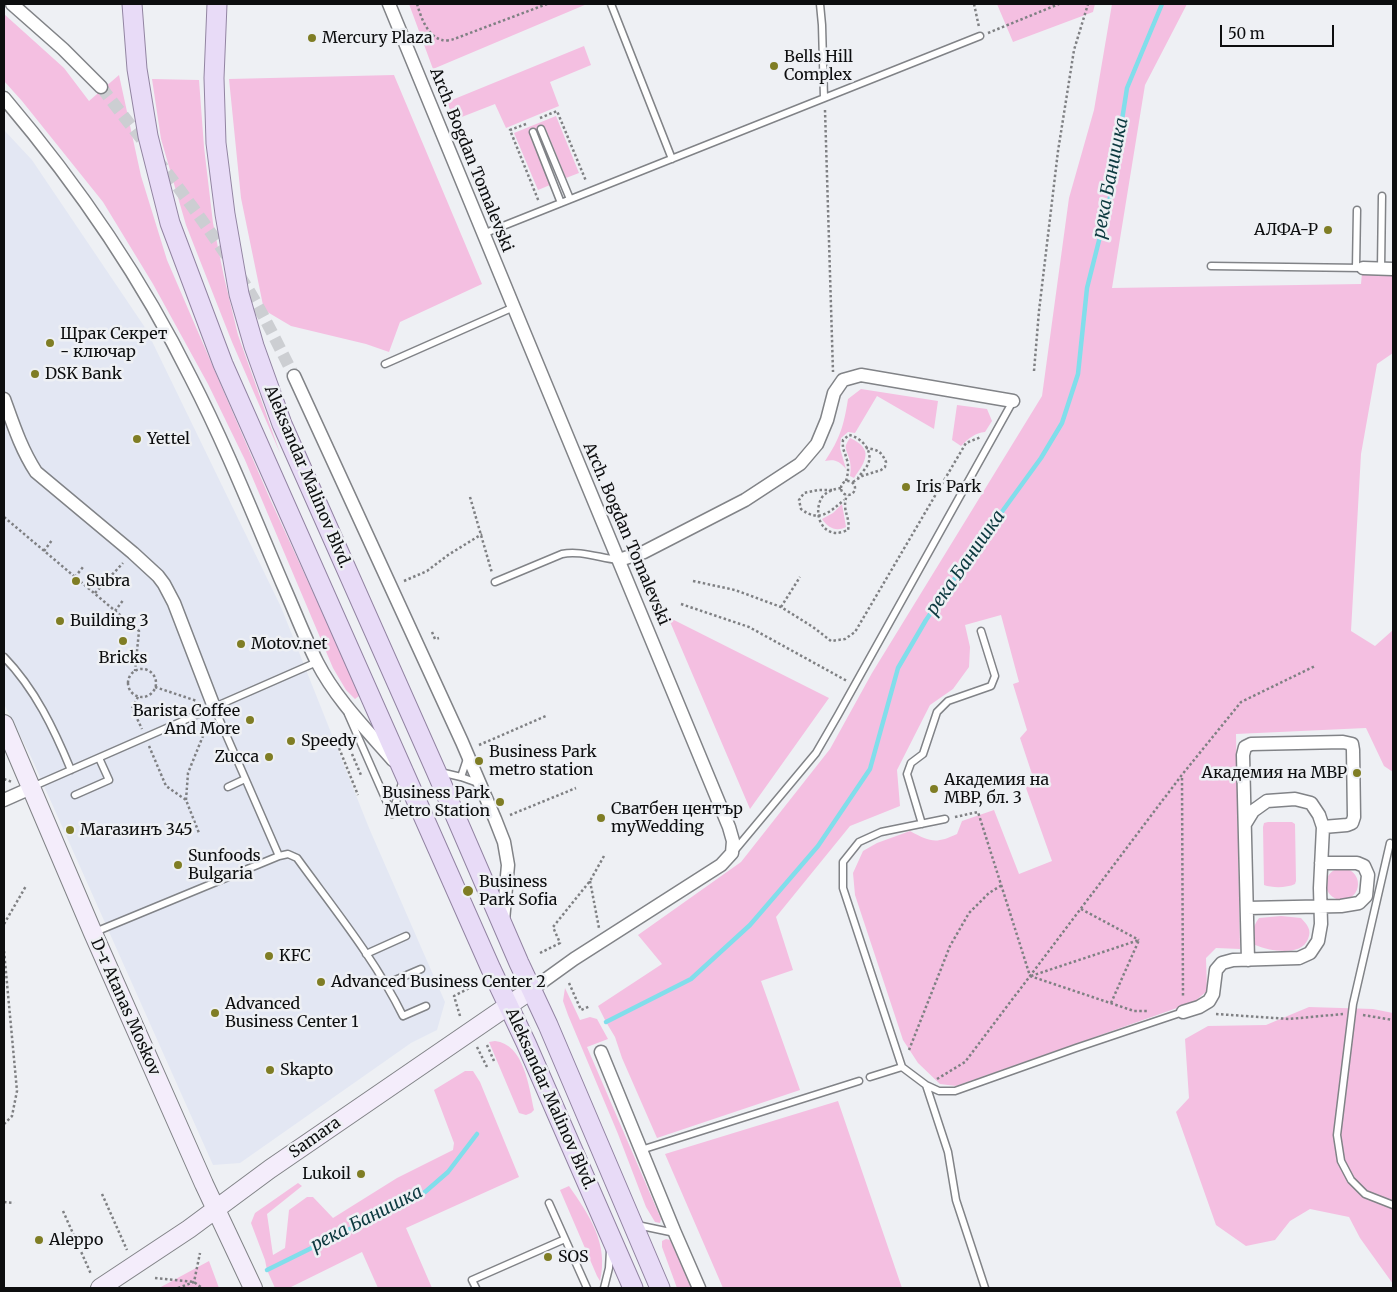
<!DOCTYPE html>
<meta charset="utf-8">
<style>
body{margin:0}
#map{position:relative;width:1397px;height:1292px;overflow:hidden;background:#eef0f4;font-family:Merriweather,serif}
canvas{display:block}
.frame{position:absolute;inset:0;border:5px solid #0d0e0f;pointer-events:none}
.scale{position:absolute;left:1220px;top:25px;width:114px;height:22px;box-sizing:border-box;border:2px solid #0d0e0f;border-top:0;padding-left:6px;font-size:15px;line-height:18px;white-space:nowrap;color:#0d0e0f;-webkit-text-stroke:4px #eef0f4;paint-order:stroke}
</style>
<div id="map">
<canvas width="1397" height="1292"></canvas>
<div class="frame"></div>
<div class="scale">50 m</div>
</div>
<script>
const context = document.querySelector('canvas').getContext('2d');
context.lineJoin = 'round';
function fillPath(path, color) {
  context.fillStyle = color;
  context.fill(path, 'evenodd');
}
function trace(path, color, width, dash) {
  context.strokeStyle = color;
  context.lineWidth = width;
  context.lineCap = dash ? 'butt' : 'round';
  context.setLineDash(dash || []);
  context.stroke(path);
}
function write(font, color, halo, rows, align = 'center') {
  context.font = font + ' Merriweather,serif';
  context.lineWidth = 5;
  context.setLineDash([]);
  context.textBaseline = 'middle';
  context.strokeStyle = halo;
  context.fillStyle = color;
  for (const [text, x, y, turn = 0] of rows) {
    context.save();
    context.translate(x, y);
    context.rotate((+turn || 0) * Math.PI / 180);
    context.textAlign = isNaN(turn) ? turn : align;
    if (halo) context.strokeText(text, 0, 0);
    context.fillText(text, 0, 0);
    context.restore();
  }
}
fillPath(new Path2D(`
 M4,130L32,160L146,329L281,607L369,828L445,1002L437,1030L411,1043L240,1163L213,1165L32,759L4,704Z`), '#e3e7f3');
fillPath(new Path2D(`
 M409,4H587L433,69Z
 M997,4H1095L1093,12L1013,42Z
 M1112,4H1187L1145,85L1112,288L1361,284L1362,273L1393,274V353L1377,364L1361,454L1351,631L1375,646L1393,630V772L1384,766L1366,728L1236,734L1240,949L1216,948L1206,958L1207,991L1194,1002L956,1086L940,1084L918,1063L903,1040L855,895L853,873L863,851L877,843L910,831C930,842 936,844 957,834L962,821L994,810L1019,874L1052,861L1026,788L1034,780L1020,738L1027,730L1013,684L1019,682L1001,615L965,625L970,647L969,667L953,689L930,705L897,770L900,806L850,826L776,917L793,970L761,981L800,1090L657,1138L622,1058L615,1037L606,1022L598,1006L662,964L638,935L741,862L830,749L872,673L1042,396L1069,198L1094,110Z
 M4,14L64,68L89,101L119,75L141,176L167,260L270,499L338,647L359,696L355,699L346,690L333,668L245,460L208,384L153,284L103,202L22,101L4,81Z
 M584,46L591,65L550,82L559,106L506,128L495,104L454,120L447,102Z
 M394,75L482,284L400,322L389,352L366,344L291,326L264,310L241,198L229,79Z
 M152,79L199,80L204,147L213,223L224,277L238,335L280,453L232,342L186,225L161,139Z
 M556,116L579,173L566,178L545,127L529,134L550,185L538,190L514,133Z
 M861,389L938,401L934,429L877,396L855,433L848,432L841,438L840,448L846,469C839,461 835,459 825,461C840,439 844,425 848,399Z
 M957,405L987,409L992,421L985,432C975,433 969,438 961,446L952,440Z
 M850,438C874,449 866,461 854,478L850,476C851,470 851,464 849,458C846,448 843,448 850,438Z
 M842,504L846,527C836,532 828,528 822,519L833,513Z
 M668,617L829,698L750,809Z
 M1268,822H1292L1295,824L1296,881L1295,884C1287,888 1272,888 1264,885L1263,827L1264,823Z
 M1326 884a16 16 0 1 1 32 0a16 16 0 1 1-32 0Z
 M1281,916L1301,918C1307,925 1312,929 1308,939C1301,957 1270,951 1255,945C1251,934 1252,928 1259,918Z
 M565,988L580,1020L590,1017L597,1019L608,1039L587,1047L661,1219L660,1223L655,1222L646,1207L618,1134L568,1015L563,1001Z
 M1309,1007L1373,1009L1393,1013V1284L1360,1238L1349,1217L1310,1209L1290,1221L1275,1240L1246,1246L1216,1225L1176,1112L1189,1098L1185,1039L1208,1026L1266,1025Z
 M495,1041C524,1044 529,1087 534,1110L531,1113L526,1115L519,1113L489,1042Z
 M465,1071H473L480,1082L519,1177L406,1228L432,1288H378L362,1252L289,1288H275L267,1270L265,1260L251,1223L255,1213L298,1183L302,1186L267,1214L273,1255L285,1248L289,1210L307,1197H313L333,1218L397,1178L453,1150L454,1143L434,1090Z
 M838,1101L902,1288H723L665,1154Z
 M569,1186C589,1215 609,1243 600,1281L597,1276L560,1190Z
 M666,1239L670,1240L692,1288H677L662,1247V1241Z
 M209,1261L219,1288H159Z`), '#f4bfe1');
trace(new Path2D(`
 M606,1022L691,979L750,925L818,846L870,769L898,668L926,620L980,542L1041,458L1062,423L1078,374L1087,288L1110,197L1127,88L1162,4
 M267,1270L425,1192L448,1172L477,1134`), '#81deeb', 4.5);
trace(new Path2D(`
 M101,87C152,153 204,218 248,289C265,317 279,347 294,376`), '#ccced2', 12, [12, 6]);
const lane = new Path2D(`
 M611,4L672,159
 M820,4L822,25L824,98
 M541,129L570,199
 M533,132L561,203
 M483,234L980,36
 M1211,266L1363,268
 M1356,268L1357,210
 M1381,269L1382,196
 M385,364L514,307
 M495,582L562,554C579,550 600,558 618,560
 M4,657C35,689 54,729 71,770
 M214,707L279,856
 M348,714L392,814
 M440,772L461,777L478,783
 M461,777L467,759
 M32,787L317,662
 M228,787L245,779
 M75,795L109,780L99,758
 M392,814L403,780
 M922,824L907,774L911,763L923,754L937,712L948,701L991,686L995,676L981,631
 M1390,843L1353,1004L1337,1135L1341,1161L1351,1180L1365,1194L1393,1205
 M735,850L816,753L838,715L1013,401
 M95,932L279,856L288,854L297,858C334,909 375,959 403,1016L426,1006
 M366,954L406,936
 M386,984L421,969
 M902,1067L926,1085L948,1152L956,1200L985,1288
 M870,1077L902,1067L843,888V862L859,842L881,832L945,819
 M926,1085L939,1091H955L1076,1048L1183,1012
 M641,1150L859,1081
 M549,1203L587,1288
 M637,1225L675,1233
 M476,1288L472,1280L565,1239
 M604,1288L609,1268L610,1251`);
const street = new Path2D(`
 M12,4L63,49L101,87
 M389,4C501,279 616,552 729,827L733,841L732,853L721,865L574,959L531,990
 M4,98C77,184 141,277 191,378C226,446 254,517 284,587C295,612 305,638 317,662C336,699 366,729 393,760
 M1363,268L1393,269
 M294,376L462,742L495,819L504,842L508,865L503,921
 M4,399C13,424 21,449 36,472L133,553L158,576L164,584L174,603L214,707
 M619,560L644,552L745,500L800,464L817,444L827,420L834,393L843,380L861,375L1013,401
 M4,800L31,788
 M1247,908L1341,906L1359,903L1366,896L1368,875L1364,866L1357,863H1321
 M1248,960L1243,755L1245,747L1251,744L1343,742L1352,744L1353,750L1354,817L1352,823L1347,825L1323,827
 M1183,1012L1199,1007L1209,1001L1213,994L1216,970L1222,963L1233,960L1299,958L1310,953L1318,941L1321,924L1320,888L1323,827L1319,815L1311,803L1295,799L1267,801L1253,811L1245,824
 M601,1052L675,1233L699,1288`);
const secondary = new Path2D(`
 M4,724L93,933L204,1184L253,1288
 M100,1288L189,1229L270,1169L531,990`);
const primary = new Path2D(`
 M132,4L137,69L148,136L170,223L223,364L491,969L526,1043L633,1288
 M217,4L214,78L216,143L225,214L239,294L254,346L282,424L436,771L519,963L548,1025L660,1288`);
trace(lane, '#818387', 9);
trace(street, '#818387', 15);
trace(secondary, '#818387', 20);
trace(primary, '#9284a2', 21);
trace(new Path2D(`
 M417,4C421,17 427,36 442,40C445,41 451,40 454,39L547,4
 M974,4L979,27
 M988,33L1059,4
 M825,110L833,372
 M540,118L557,111L586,181
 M526,124L510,130L539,202
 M1034,371L1039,311L1058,151L1074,50L1088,4
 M841 488a7 7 0 1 1 14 0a7 7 0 1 1-14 0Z
 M846,481C848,474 849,467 847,460C845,452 842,450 843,440L849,435C860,437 872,449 869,461C868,467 861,473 858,478
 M853,482L862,476L881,470L885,467L886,462C881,451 878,450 866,448
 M841,488C834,489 828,491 823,496C813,509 819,533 837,533C840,533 845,531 848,530C851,517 841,511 847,495
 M832,490H818L804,493L799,500L801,509C819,523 830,512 844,500
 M470,497L492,573
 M4,517L139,631L135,671
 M44,551L52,540
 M75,577L83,567
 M404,581L427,571L448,555L482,534
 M693,581L735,590L781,607L813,627L831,641L845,639L855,632L966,443L981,437
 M95,593L123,563
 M681,604L749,627L847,681
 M781,607L800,577
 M115,611L124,599
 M432,632L435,639L439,638
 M128 683a14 14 0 1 1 28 0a14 14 0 1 1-28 0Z
 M155,687L197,701
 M138,697L132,708L142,729
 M348,744L339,748L358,795
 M479,745L546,716
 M149,746L166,786L186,800L199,833
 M352,754L361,775
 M1182,778L1183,997
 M4,779L12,782
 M186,800L188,773L209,721
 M510,815L576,788
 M955,817L978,812L1030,976
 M590,881L599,928
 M1081,909L1139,940
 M4,924L26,886
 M4,951L17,1091L12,1116L4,1124
 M540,953L560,943L553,927L590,881L604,856
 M1030,976L1134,1011H1148
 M1031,976L1139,940
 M569,983L581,1010L590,1006
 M1111,1003L1139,940
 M1216,1014L1289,1019L1343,1014
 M1363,1015L1393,1020
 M460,1016L454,996L479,983
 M487,1045L494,1061
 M477,1047L487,1067
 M909,1050L950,946L969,913L989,893L1002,885
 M937,1079L965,1062L1181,776L1241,702L1315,666
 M102,1194L127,1250
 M4,1202L14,1203
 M63,1211L91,1274
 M155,1278L194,1282L202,1288
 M178,1288L194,1282L200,1253`), '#7f8083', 2.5, [2.5, 2.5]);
trace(lane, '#fff', 6);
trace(street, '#fff', 12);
trace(secondary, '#f4edfb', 18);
trace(primary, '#e8dbf7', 19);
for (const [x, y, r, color] of [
 [312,38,5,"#7f7d24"],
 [774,66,5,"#7f7d24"],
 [1328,230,5,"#7f7d24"],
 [50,343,5,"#7f7d24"],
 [35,374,5,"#7f7d24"],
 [137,439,5,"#7f7d24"],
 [906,487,5,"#7f7d24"],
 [76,581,5,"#7f7d24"],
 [60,621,5,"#7f7d24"],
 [123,641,5,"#7f7d24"],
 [241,644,5,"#7f7d24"],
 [250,720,5,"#7f7d24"],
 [291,741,5,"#7f7d24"],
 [269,757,5,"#7f7d24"],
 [479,761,5,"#7f7d24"],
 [1357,773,5,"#7f7d24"],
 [934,789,5,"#7f7d24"],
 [500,802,5,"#7f7d24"],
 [601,818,5,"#7f7d24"],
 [70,830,5,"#7f7d24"],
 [178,865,5,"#7f7d24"],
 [468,891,6,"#7f7d24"],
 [269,956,5,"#7f7d24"],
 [321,982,5,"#7f7d24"],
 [215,1013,5,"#7f7d24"],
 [270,1070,5,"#7f7d24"],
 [361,1174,5,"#7f7d24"],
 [39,1240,5,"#7f7d24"],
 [548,1257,5,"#7f7d24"]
]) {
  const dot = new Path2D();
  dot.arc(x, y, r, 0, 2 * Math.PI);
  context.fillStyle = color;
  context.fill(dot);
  trace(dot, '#eef0f4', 2);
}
write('16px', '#0d0e0f', '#eef0f4', [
 ["Mercury Plaza",322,38],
 ["Bells Hill",784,57],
 ["Complex",784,75],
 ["АЛФА-Р",1318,230,"right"],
 ["Щрак Секрет",60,334],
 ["- ключар",60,352],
 ["DSK Bank",45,374],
 ["Yettel",147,439],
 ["Iris Park",916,487],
 ["Subra",86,581],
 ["Building 3",70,621],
 ["Motov.net",251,644],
 ["Bricks",123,658,"center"],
 ["Barista Coffee",240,711,"right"],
 ["And More",240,729,"right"],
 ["Speedy",301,741],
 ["Business Park",489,752],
 ["metro station",489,770],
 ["Zucca",259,757,"right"],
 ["Академия на МВР",1347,773,"right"],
 ["Академия на",944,780],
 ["МВР, бл. 3",944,798],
 ["Business Park",490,793,"right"],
 ["Metro Station",490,811,"right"],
 ["Сватбен център",611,809],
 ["myWedding",611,827],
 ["Магазинъ 345",80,830],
 ["Sunfoods",188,856],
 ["Bulgaria",188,874],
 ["Business",479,882],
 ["Park Sofia",479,900],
 ["KFC",279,956],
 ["Advanced Business Center 2",331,982],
 ["Advanced",225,1004],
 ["Business Center 1",225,1022],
 ["Skapto",280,1070],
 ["Lukoil",351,1174,"right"],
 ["Aleppo",49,1240],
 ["SOS",558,1257]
], 'left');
write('16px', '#0d0e0f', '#eef0f4', [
 ["Arch. Bogdan Tomalevski",471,160,68],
 ["Aleksandar Malinov Blvd.",307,477,67],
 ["Arch. Bogdan Tomalevski",626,534,67],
 ["D-r Atanas Moskov",125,1007,66],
 ["Aleksandar Malinov Blvd.",550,1099,66],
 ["Samara",315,1138,-35]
]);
write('italic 18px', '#0c393f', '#eef0f4', [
 ["река Банишка",1111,178,-79],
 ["река Банишка",966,563,-55],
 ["река Банишка",367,1219,-27]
]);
</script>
